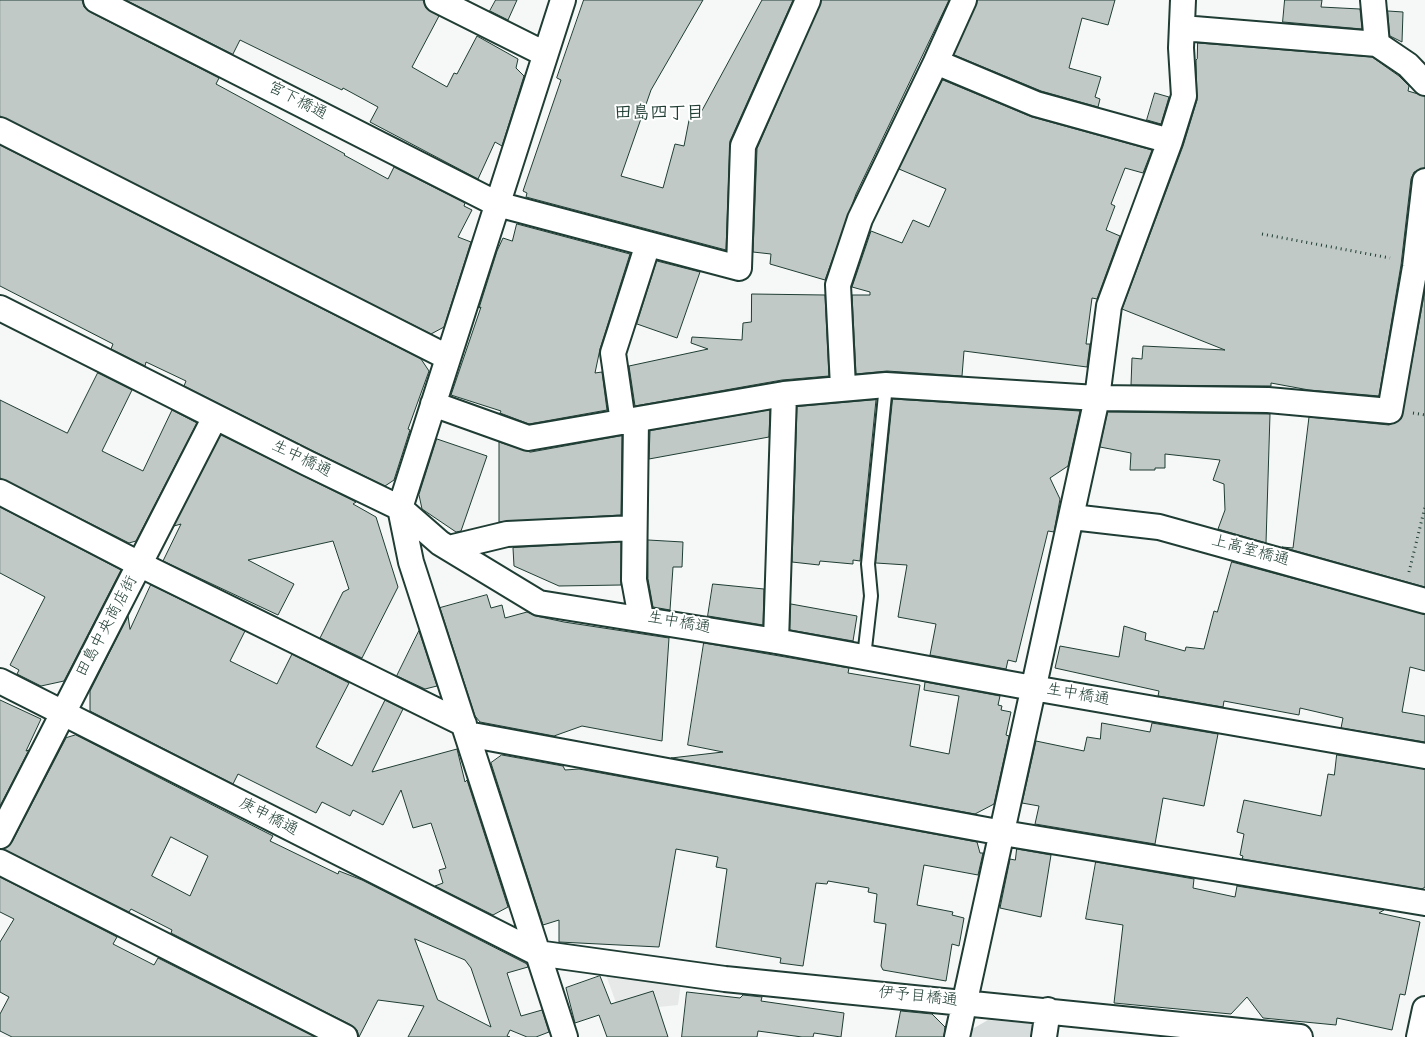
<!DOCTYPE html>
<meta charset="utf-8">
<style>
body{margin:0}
canvas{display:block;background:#f6f7f7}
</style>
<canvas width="1425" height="1037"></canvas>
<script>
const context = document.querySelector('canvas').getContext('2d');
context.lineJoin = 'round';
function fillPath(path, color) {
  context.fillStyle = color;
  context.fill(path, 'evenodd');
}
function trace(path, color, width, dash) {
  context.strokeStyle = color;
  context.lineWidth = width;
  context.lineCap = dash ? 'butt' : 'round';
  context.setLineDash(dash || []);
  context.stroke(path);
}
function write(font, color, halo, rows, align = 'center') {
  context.font = font + ' Kalam,"Klee One",sans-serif';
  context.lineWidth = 4;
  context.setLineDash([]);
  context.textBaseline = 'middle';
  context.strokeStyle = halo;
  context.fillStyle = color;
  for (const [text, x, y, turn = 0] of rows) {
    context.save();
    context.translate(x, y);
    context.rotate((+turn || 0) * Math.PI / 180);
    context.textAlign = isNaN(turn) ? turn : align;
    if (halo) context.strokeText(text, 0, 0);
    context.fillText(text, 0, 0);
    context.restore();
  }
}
fillPath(new Path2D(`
 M606,975L681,982L678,1005L619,1011Z`), '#e6e9e8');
fillPath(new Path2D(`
 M988,1020L1038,1024L1036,1037H967L969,1031Z`), '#d6dcdb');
const building = new Path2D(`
 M0,0H82L84,7L90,12L219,78L216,84L345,154L344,155L388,179L394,167L465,203L464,206L472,210L458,237L471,242L444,327L431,334L0,116Z
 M126,0H423L426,8L439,16L412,67L447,87L454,73L457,74L477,36L518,59L516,68L524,76L502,146L495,142L478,179L370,122L378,107L343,88L342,90L240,40L233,54Z
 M496,0H517L508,20L490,11Z
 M584,0H703L651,90L621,176L663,188L675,144L684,146L691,110L699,116L762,0H793L730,141L726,250L526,197L527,193L523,191L561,80L557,78Z
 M822,0H949L856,194L825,280L770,264L771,254L753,252L757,149Z
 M978,0H1115L1108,25L1082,18L1069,68L1101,77L1095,97L1100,99L1098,107L1041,91L954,55Z
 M1285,0H1322L1321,7L1360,9L1362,29L1283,22Z
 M1388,11L1403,12L1402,42L1390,36Z
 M1198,43L1372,57L1399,76L1409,86L1408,91L1425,96V168L1414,172L1411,179L1401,265L1379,396L1309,390L1271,383V386L1131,385L1132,358L1142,359L1143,346L1225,350L1122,309L1183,146L1197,100L1196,60L1197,59Z
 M943,80L1032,117L1152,150L1143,173L1125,168L1111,204L1115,206L1106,230L1120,236L1097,299L1092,298L1086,344H1090L1087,367L964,351L962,376L887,371L856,374L852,295H870V292L852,287L871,231L902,243L913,220L929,227L946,189L899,169Z
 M1155,93L1169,97L1161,124L1147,120Z
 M0,145L421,359L429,371L408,429L410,430L394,480L385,486L313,451L184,386L186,381L146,362L145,366L111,349L113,344L0,286Z
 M517,224L630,254L600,349L595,373L602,372L607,410L529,424L500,413L501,411L451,395L481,307L479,308L497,251L503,238L512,241Z
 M657,261L700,272L677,338L637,324Z
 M1425,290V587L1282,547L1293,548L1309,417L1389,425L1401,419Z
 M752,294L825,295L829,376L782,380L635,406L629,366L708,349L691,343L692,337L742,340L743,323L751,322Z
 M98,373L132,390L102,451L143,471L172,410L197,423L136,541L129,543L0,478V400L67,433Z
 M893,399L1080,411L1068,466L1050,478L1060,499L1054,532L1048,531L1016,662L1008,660L1006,669L930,655L936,624L898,617L907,565L876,563Z
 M876,400L860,561L853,560V564L820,561L819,565L792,562L797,407Z
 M770,410L769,437L649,459L650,431Z
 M1108,412L1270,414L1266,543L1218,529L1225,510L1224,484L1213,480L1220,460L1165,454V468H1155V470H1130L1131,453L1100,447Z
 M221,435L356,502L353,504L376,517L398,587L362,658L320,638L343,592L349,589L333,541L248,560L294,584L278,615L163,561L181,524L174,526Z
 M622,436L621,515L499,522V442L530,452Z
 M437,439L487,456L461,531L456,532L422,509L419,495Z
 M0,507L121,570L64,681L41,686L17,674L19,670L10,665L45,597L0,573Z
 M648,540L683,542L682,567H673L670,610L653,607L648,579Z
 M621,542V585L559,586L514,566L513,548Z
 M1232,562L1425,614V671L1410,667L1402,712L1425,716V742L1341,728L1343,718L1300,708L1299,715L1224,701L1223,707L1158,696L1159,691L1055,668L1060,646L1119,657L1124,626L1146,633L1145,640L1185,651L1186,647L1204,649L1214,611L1217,612Z
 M713,584L764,589L763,625L708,616Z
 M151,585L245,631L230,661L277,684L292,654L349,683L316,747L352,766L385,700L403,709L372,772L457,749L465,782L467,780L508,907L493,915L435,886L443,883L439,870L446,868L431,823L413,828L401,790L383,825L353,810L350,816L322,802L316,813L238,774L233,784L90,711V691L128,616L130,629Z
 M487,595L491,608L502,605L505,618L527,612L536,616L564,622L669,638L662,741L582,726L554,736L480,722L475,716L440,608Z
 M791,604L857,616L853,641L790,630Z
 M419,631L437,686L425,689L397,676Z
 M704,643L849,668L848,673L920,685L910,746L949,754L959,696L924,690L925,682L1000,696L998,705L1002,706L1001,710L1011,712L1006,735L1009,736L994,804L975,814L671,758L723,752L688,745Z
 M0,700L41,719L26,751L29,750L0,806Z
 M1102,723L1150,732L1152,723L1218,734L1204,806L1163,798L1155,844L1035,824L1039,806L1022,803L1036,741L1084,751L1087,737L1100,739Z
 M76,735L273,836L270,841L338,874L339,871L362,880L527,964L528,967L507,973L521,1016L542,1010L549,1032L536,1037H527L510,1030L507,1036L510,1037H408L424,1006L378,1000L359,1037L357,1030L351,1025L171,933L172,930L131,909L129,912L3,849L12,842L66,738ZM171,837L208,856L190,896L152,876ZM415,939L465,960L471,968L491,1027L438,1000Z
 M502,755L563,766L565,770L579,769L977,842L980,853H983L978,875L924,865L917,905L953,912L952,915L964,918L959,946L952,944L946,981L883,970L881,966L886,924L874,922L877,894L868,892L869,888L828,881L827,884L816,883L803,966L780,963L781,958L716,947L727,869L716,867L718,857L676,849L659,947L559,942V920L543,925L491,763Z
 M1337,755L1425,769V887L1422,889L1242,859L1243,856L1240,855L1244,834L1237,832L1244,800L1321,816L1328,774L1334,775Z
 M1017,849L1051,855L1041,917L1000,908L1010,859L1015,860Z
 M1096,862L1194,879L1193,888L1235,897L1237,886L1384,910L1379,913L1420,922L1405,995L1400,994L1392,1030L1337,1018L1336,1025L1263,1018L1247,997L1231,1014L1114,1003L1123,925L1086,919Z
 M0,877L117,937L113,944L154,965L158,958L315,1037H12L0,1031V1014L9,997L0,992V942L14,919L0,912Z
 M600,976L611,1004L653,991L668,1037H607L599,1015L575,1023L566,988Z
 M687,992L740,998L743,995L762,997L761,1001L844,1013L841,1037L814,1033L813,1037H802L758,1031L757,1037H682Z
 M901,1011L932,1014L945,1027L944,1037H896Z`);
fillPath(building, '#c0c9c6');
trace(building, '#1f3d34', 1);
const service = new Path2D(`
 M864,657L871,596L868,564L886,385`);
const minor = new Path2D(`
 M96,0L497,204L739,268L743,146L808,0
 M437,0L545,54
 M563,0L400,508L411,562L565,1037
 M1373,0L1377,44L1408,65L1425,83
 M1182,28L1377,44
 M936,62L964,0
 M0,130L447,357
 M0,308L307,463L400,508L440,543L539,603L776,641L1033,688L1425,756
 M843,387L838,285L860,219L936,62L1036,104L1170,141
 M433,404L528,438L784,394L886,385L1097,398L1268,400L1390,411L1415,267L1425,181
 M636,420L634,580L641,618
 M623,422L613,353L648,244
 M0,492L141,565L464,724
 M1072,517L1159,527L1425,601
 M449,548L507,534L634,528
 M776,641L784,394
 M0,681L537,953L725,979L1300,1037
 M467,734L1003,833L1425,903
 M0,836L215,417
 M0,862L345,1037
 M957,1037L1097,398L1109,306L1170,141L1184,96L1181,48L1183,0
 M1044,1037L1048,1010
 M1419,1037L1425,1009`);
trace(service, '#1f3d34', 16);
trace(minor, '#1f3d34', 28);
trace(new Path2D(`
 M1262,234L1390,258
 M1413,413L1425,415
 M1409,572L1425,507`), '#1f3d34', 3, [1, 4]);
trace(service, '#fff', 12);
trace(minor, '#fff', 24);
write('16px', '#1f3d34', '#fff', [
 ["宮下橋通",297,102,27],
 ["生中橋通",301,460,26],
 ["上高室橋通",1250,552,15],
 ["生中橋通",679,624,10],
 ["田島中央商店街",108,627,-62],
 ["生中橋通",1078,696,10],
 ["庚申橋通",268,818,27],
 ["伊予目橋通",918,998,6]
]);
write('bold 18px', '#1f3d34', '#fff', [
 ["田島四丁目",659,115]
]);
</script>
